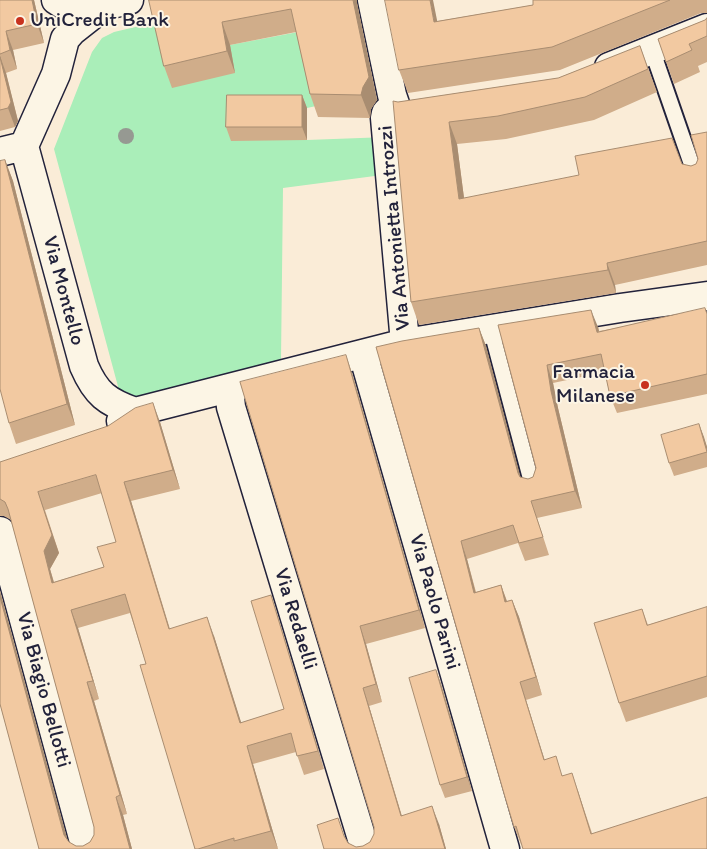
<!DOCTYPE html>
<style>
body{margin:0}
canvas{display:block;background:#faecd7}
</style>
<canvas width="707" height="849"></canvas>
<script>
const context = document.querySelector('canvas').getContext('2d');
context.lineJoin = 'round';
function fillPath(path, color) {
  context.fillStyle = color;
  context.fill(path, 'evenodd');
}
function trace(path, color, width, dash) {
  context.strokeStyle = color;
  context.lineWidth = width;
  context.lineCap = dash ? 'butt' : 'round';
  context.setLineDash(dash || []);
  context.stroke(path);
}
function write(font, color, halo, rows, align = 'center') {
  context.font = font + ' Itim,sans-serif';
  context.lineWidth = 4;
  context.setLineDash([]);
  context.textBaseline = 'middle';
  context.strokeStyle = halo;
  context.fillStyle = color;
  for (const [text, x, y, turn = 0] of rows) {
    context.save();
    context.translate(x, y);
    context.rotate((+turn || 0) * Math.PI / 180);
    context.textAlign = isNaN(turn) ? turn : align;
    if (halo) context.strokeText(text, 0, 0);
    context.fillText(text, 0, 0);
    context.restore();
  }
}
fillPath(new Path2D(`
 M157,22L230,45L298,32L316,106L307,108V140L387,137L390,174L283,188L281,360L123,405L54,149L92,52L102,38L114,32Z`), '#aaeeb9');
const service = new Path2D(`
 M652,50L697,180
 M491,329L533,488`);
const minor = new Path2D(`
 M56,0C75,15 106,5 129,0
 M372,0L392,95L395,104
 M609,67L707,28
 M395,104L386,113L385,118L405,343
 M24,146L84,366C96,394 107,402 135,412
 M24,146L56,74L65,39L72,31L105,5
 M0,152L24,146
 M363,354L505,849
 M229,389L231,407L365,849
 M121,421L135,412L405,343L620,308L707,296
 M0,531L86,849`);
trace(service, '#22223b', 19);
trace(minor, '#22223b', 31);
trace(service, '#fcf5e5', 15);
trace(minor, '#fcf5e5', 28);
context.fillStyle = '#969992';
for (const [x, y] of [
 [126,136]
]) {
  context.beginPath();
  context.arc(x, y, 8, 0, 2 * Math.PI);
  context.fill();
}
fillPath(new Path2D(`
 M0,0H34L44,43L13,50L17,69L6,73L18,121L15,127L0,131Z
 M149,0H357V3L377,100L371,109L370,118L318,117L310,94L296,32L230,45L235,73L172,88L164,66Z
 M533,0H707V13H701L560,70L408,93L399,70L438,21L533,5Z
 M707,18V62L698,66L700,72L674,84L658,39L705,20Z
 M640,46L657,92L594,120L506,139L457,144L464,198L682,164L691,166L696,164L698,159L707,132V265L615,285L616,293L419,325L411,302L398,102L558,78Z
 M302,95L307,108V140L231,141L226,127Z
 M5,160L13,181L75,425L16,444L9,423Z
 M707,313V394L617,413L610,396L605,372L553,383L558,408L582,508L537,518L549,555L525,561L518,543L467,559L476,592L501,585L507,601L512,600L519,617L542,695L526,700L544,760L563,776L578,791L592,833L707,849L521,844L514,827L376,347L479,328L486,346L520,477L528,479L533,477L536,468L498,325L598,327L599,331Z
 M352,373L425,628L366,644L382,702L369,706L402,816L439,824L446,849H324L346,839L348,843L356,847L363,846L370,842L374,834V827L240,382Z
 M160,422L180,489L131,501L170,629L214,636L241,723L284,709L271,595L277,614L324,769L304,775L296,752L253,764L278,849H195L146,664L130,613L78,628L99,699L94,701L127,814L123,815L132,849H39L0,704V591L67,840L69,842L76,846H83L90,842L94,835V827L11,520L4,516H0V462ZM102,493L116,542L104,567L54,582L50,569L59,553L45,510Z
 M699,424L707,447V467L674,476L669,463Z
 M707,607V697L626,722L619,703L642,609L648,625Z
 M436,670L441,684L472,791L445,798L440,785Z`), '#d0ad8a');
fillPath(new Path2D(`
 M32,0H34L44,43L37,24Z
 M353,0H357V3L377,100L371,109L370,118L361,95Z
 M430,0H433L442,45L434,22Z
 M222,22L230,45L235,73L227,51Z
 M6,31L13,50L17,69L10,50Z
 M0,56L6,73L18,121L15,127L8,108Z
 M302,95L307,108V140L302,127Z
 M449,122L457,144L467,221L459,199Z
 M5,160L13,181L75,425L67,404Z
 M607,263L615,285L616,293L608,270Z
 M591,310L598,327L603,349L597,332Z
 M479,328L486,346L524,490L518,473Z
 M346,355L352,373L425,628L419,610Z
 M547,365L553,383L558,408L582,508L575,491L551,391Z
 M153,403L160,422L180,489L173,470Z
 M699,424L704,437L707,447V451Z
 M124,482L131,501L175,647L169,629Z
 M38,492L59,553L50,569L59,601L52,583L44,551Z
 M461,541L467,559L480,610L474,593Z
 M501,585L507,602H505Z
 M0,591L70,849L64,835L0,597Z
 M271,595L277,614L324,769L318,751Z
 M512,600L519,617L542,695L536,677Z
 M71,610L78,628L99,699L93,681Z
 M207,617L214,636L247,741L240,723Z
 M360,626L366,644L382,702L376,684Z
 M436,670L441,684L472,791L467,777Z
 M87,682L94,701L127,814L120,795Z
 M520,682L526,700L550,777L544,760Z
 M363,688L369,706L407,834L401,816Z
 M247,746L253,764L278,849L271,831Z
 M572,773L578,791L596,849L591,834Z
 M116,797L123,815L132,849H130Z
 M432,806L439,824L446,849H445Z`), '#a98d71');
const building = new Path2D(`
 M0,0H32L37,24L6,31L10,50L0,54Z
 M149,0H353L369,77L363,87L361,95L310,94L291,9L222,22L227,51L164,66Z
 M385,0H430L434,22L533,5V0H670L552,47L399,70Z
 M707,18V36L689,44L692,50L666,62L658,39L705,20Z
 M640,46L648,69L585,97L498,116L449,122L459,199L579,175L575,156L672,138L682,164L691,166L696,164L698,159L691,135L707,132V241L607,263L608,270L411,302L393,101L398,102L558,78Z
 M0,57L11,102L8,108L0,110Z
 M227,95H302V127H226Z
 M5,160L67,404L9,423L0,389V161Z
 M705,308L707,314V374L610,396L601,354L547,365L551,391L575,491L531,501L543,537L519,543L513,525L461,541L474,593L501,585L505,602L512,600L536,677L520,682L544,760L556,756L562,776L572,773L591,834L707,797V849H523L516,826L514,827L505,797L376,347L402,341L479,328L518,473L520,477L528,479L533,477L536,468L498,325L591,310L597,332Z
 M346,355L419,610L360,626L376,684L363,688L401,816L432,806L445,849H324L317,825L338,818L344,836L348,843L356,847L363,846L370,842L374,834V827L240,382Z
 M153,403L173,470L124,482L169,629L207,617L240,723L284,709L251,601L271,595L318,751L297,756L291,733L247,746L271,831L234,841V838L198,849H195L140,665L146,664L125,594L71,610L93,681L87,682L120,795L116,797L130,849H39L0,704V597L64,835L69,842L76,846H83L90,842L94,835V827L8,509L5,502L0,499V462L108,426L135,408ZM96,475L116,542L97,547L104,567L52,583L44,551L52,535L38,492Z
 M699,424L707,452L669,463L661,435Z
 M707,607V676L619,703L594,623L642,609L647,625Z
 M436,670L467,777L440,785L409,678Z`);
fillPath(building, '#f2c9a1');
trace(building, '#a98d71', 1);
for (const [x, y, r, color] of [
 [20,21,5,"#c8321e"],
 [645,385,5,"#c8321e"]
]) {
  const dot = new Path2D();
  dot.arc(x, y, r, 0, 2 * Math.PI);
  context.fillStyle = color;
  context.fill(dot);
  trace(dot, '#fcf5e5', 2);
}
write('21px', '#22223b', '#fcf5e5', [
 ["UniCredit Bank",30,21],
 ["Farmacia",635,373,"right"],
 ["Milanese",635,397,"right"]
], 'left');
write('21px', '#22223b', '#fcf5e5', [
 ["Via Antonietta Introzzi",395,228,-95],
 ["Via Montello",63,291,75],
 ["Via Paolo Parini",434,602,74],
 ["Via Redaelli",295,619,73],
 ["Via Biagio Bellotti",43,690,75]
]);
</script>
